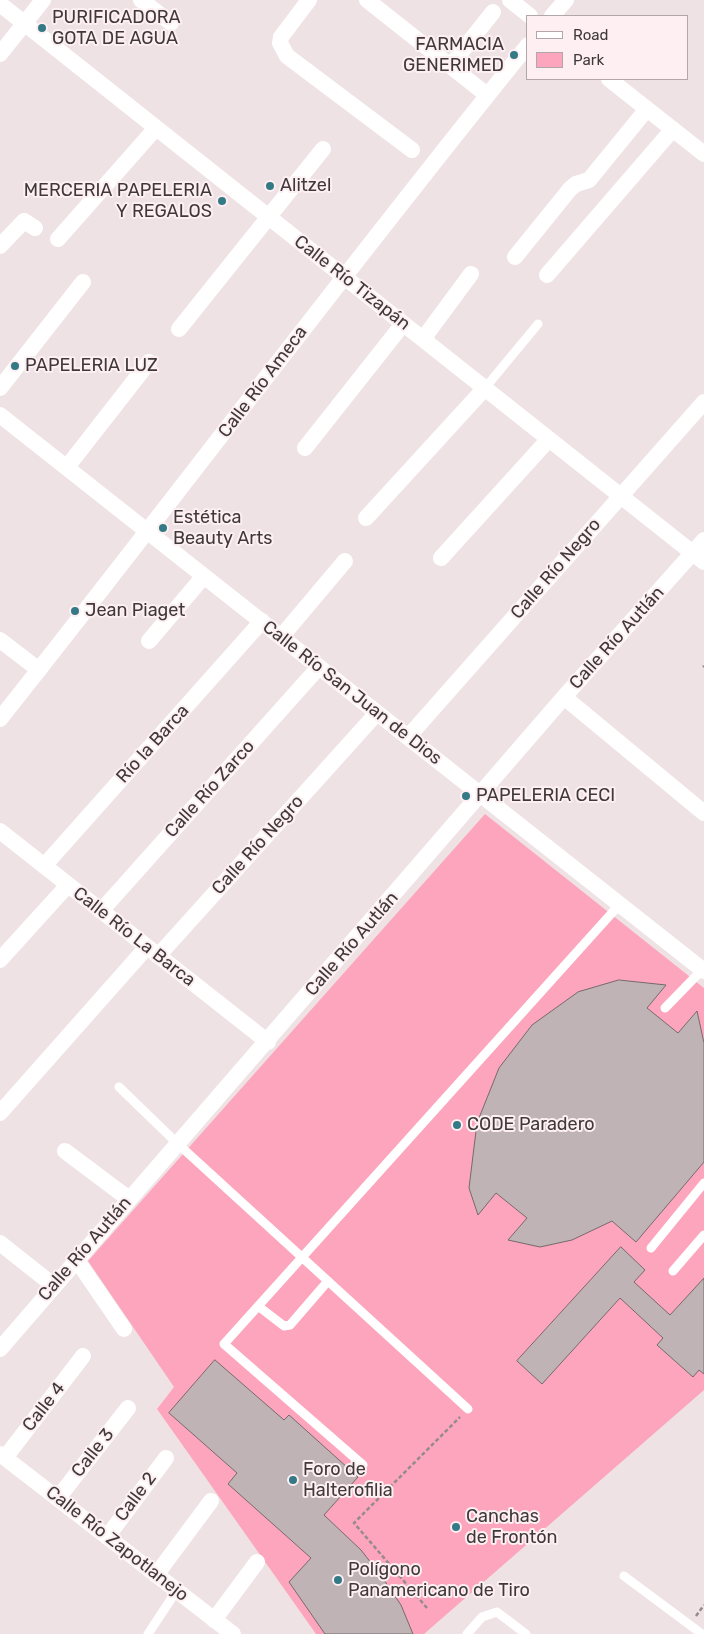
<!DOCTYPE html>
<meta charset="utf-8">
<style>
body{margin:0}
#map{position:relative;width:704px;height:1634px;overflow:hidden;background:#efe2e5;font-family:Rubik,sans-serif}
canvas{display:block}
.legend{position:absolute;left:526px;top:15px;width:162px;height:65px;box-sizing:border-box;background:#fdeff2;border:1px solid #b1a6a9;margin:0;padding:6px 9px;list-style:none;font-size:15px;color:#3f393b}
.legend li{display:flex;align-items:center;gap:10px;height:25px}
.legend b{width:25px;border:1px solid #b1a6a9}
</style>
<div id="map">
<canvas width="704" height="1634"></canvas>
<ul class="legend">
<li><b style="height:6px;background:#fff"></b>Road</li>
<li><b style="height:14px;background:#fda5bd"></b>Park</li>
</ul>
</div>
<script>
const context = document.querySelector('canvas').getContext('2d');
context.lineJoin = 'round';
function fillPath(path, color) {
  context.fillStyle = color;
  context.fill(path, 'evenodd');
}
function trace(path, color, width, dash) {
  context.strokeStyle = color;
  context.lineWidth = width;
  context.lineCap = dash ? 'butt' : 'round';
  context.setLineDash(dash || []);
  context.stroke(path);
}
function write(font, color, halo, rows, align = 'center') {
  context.font = font + ' Rubik,sans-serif';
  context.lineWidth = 4;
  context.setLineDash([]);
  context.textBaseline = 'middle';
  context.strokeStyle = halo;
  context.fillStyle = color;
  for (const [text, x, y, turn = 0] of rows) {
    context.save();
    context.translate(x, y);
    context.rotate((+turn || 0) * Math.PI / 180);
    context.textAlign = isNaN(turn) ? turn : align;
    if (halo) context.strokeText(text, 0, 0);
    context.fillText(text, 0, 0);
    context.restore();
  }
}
fillPath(new Path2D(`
 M485,814L704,988V1390L424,1634H316L157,1409L174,1387L88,1261Z`), '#fda5bd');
const building = new Path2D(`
 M619,980L666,985L647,1008L678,1033L697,1011L704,1043V1162L636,1242L612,1221L572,1240L540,1247L508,1240L527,1218L496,1193L478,1215L469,1188L477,1123L499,1068L532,1025L578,992Z
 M621,1247L645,1270L634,1282L670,1315L704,1278V1374L699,1370L693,1377L657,1345L663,1338L620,1298L542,1384L517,1361Z
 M215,1360L284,1420L289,1415L358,1477L324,1515L361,1550L382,1577L401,1605L413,1634H325L289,1582L311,1558L228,1484L237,1473L169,1413Z`);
fillPath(building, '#c0b3b6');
trace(building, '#756a6d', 1);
trace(new Path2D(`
 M703,667L704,666
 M427,1608L354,1523L460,1417
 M696,1616L704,1605`), '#958b8e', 2.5, [4, 2.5]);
trace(new Path2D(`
 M485,388L538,324
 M665,1008L703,969
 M119,1087L178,1144L468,1409
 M651,1248L704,1183
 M673,1271L704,1235
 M258,1306L284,1326L290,1325L328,1281
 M363,1465L224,1344L620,904
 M624,1576L702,1634
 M148,1634L177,1590
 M467,1634L482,1617L497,1612L526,1634`), '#fff', 9);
trace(new Path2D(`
 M141,0L171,23
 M309,0L281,37L280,43L287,56L412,150
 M367,0L487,95
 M510,0L530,16
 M0,4L704,562
 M552,16L566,0
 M0,54L43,0
 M451,65L493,12
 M609,79L704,154
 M58,239L156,128
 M0,246L24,221L35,228
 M515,257L570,189L576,184L589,180L647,109
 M547,275L673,129
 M179,329L323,149
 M423,339L471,274
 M0,388L83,282
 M0,415L704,971
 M305,448L403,324
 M67,467L149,362
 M366,518L485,388
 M441,558L549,439
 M281,637L345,561
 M0,640L39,670
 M149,641L204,576
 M564,697L704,813
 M0,719C177,496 348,267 528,45
 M408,737L704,402
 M0,831L268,1042
 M44,866L262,621
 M101,911L319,667
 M158,956L377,713
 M0,960L68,885
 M0,1113L147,947
 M65,1151L129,1199
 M0,1243L53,1285
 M76,1259L124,1329
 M0,1349L564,697L704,540
 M0,1454L233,1634
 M5,1458L83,1356
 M58,1498L128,1408
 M107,1537L166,1458
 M156,1575L211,1501
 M214,1620L257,1562`), '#fff', 16);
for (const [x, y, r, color] of [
 [42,28,5,"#337986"],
 [514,55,5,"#337986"],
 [270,186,5,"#337986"],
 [222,201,5,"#337986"],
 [15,366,5,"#337986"],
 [163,528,5,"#337986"],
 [75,611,5,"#337986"],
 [466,796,5,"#337986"],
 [457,1125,5,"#337986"],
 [293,1480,5,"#337986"],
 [456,1527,5,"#337986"],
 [338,1580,5,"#337986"]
]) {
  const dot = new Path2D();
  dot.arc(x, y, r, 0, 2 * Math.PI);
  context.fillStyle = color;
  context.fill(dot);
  trace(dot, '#fdeff2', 2);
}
write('18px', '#3f393b', '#fdeff2', [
 ["PURIFICADORA",52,18],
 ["GOTA DE AGUA",52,39],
 ["FARMACIA",504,45,"right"],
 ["GENERIMED",504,66,"right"],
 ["Alitzel",280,186],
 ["MERCERIA PAPELERIA",212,191,"right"],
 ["Y REGALOS",212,212,"right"],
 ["PAPELERIA LUZ",25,366],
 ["Estética",173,518],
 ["Beauty Arts",173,539],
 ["Jean Piaget",85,611],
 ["PAPELERIA CECI",476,796],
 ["CODE Paradero",467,1125],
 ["Foro de",303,1470],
 ["Halterofilia",303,1491],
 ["Canchas",466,1517],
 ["de Frontón",466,1538],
 ["Polígono",348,1570],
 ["Panamericano de Tiro",348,1591]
], 'left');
write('18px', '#3f393b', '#fdeff2', [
 ["Calle Río Tizapán",352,283,38],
 ["Calle Río Ameca",263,382,-53],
 ["Calle Río Negro",556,569,-49],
 ["Calle Río Autlán",617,638,-48],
 ["Calle Río San Juan de Dios",352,693,38],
 ["Río la Barca",153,744,-48],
 ["Calle Río Zarco",210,789,-48],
 ["Calle Río Negro",258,845,-48],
 ["Calle Río La Barca",134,937,38],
 ["Calle Río Autlán",352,944,-49],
 ["Calle Río Autlán",85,1249,-49],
 ["Calle 4",44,1407,-52],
 ["Calle 3",93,1453,-52],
 ["Calle 2",136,1497,-53],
 ["Calle Río Zapotlanejo",117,1544,38]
]);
</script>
